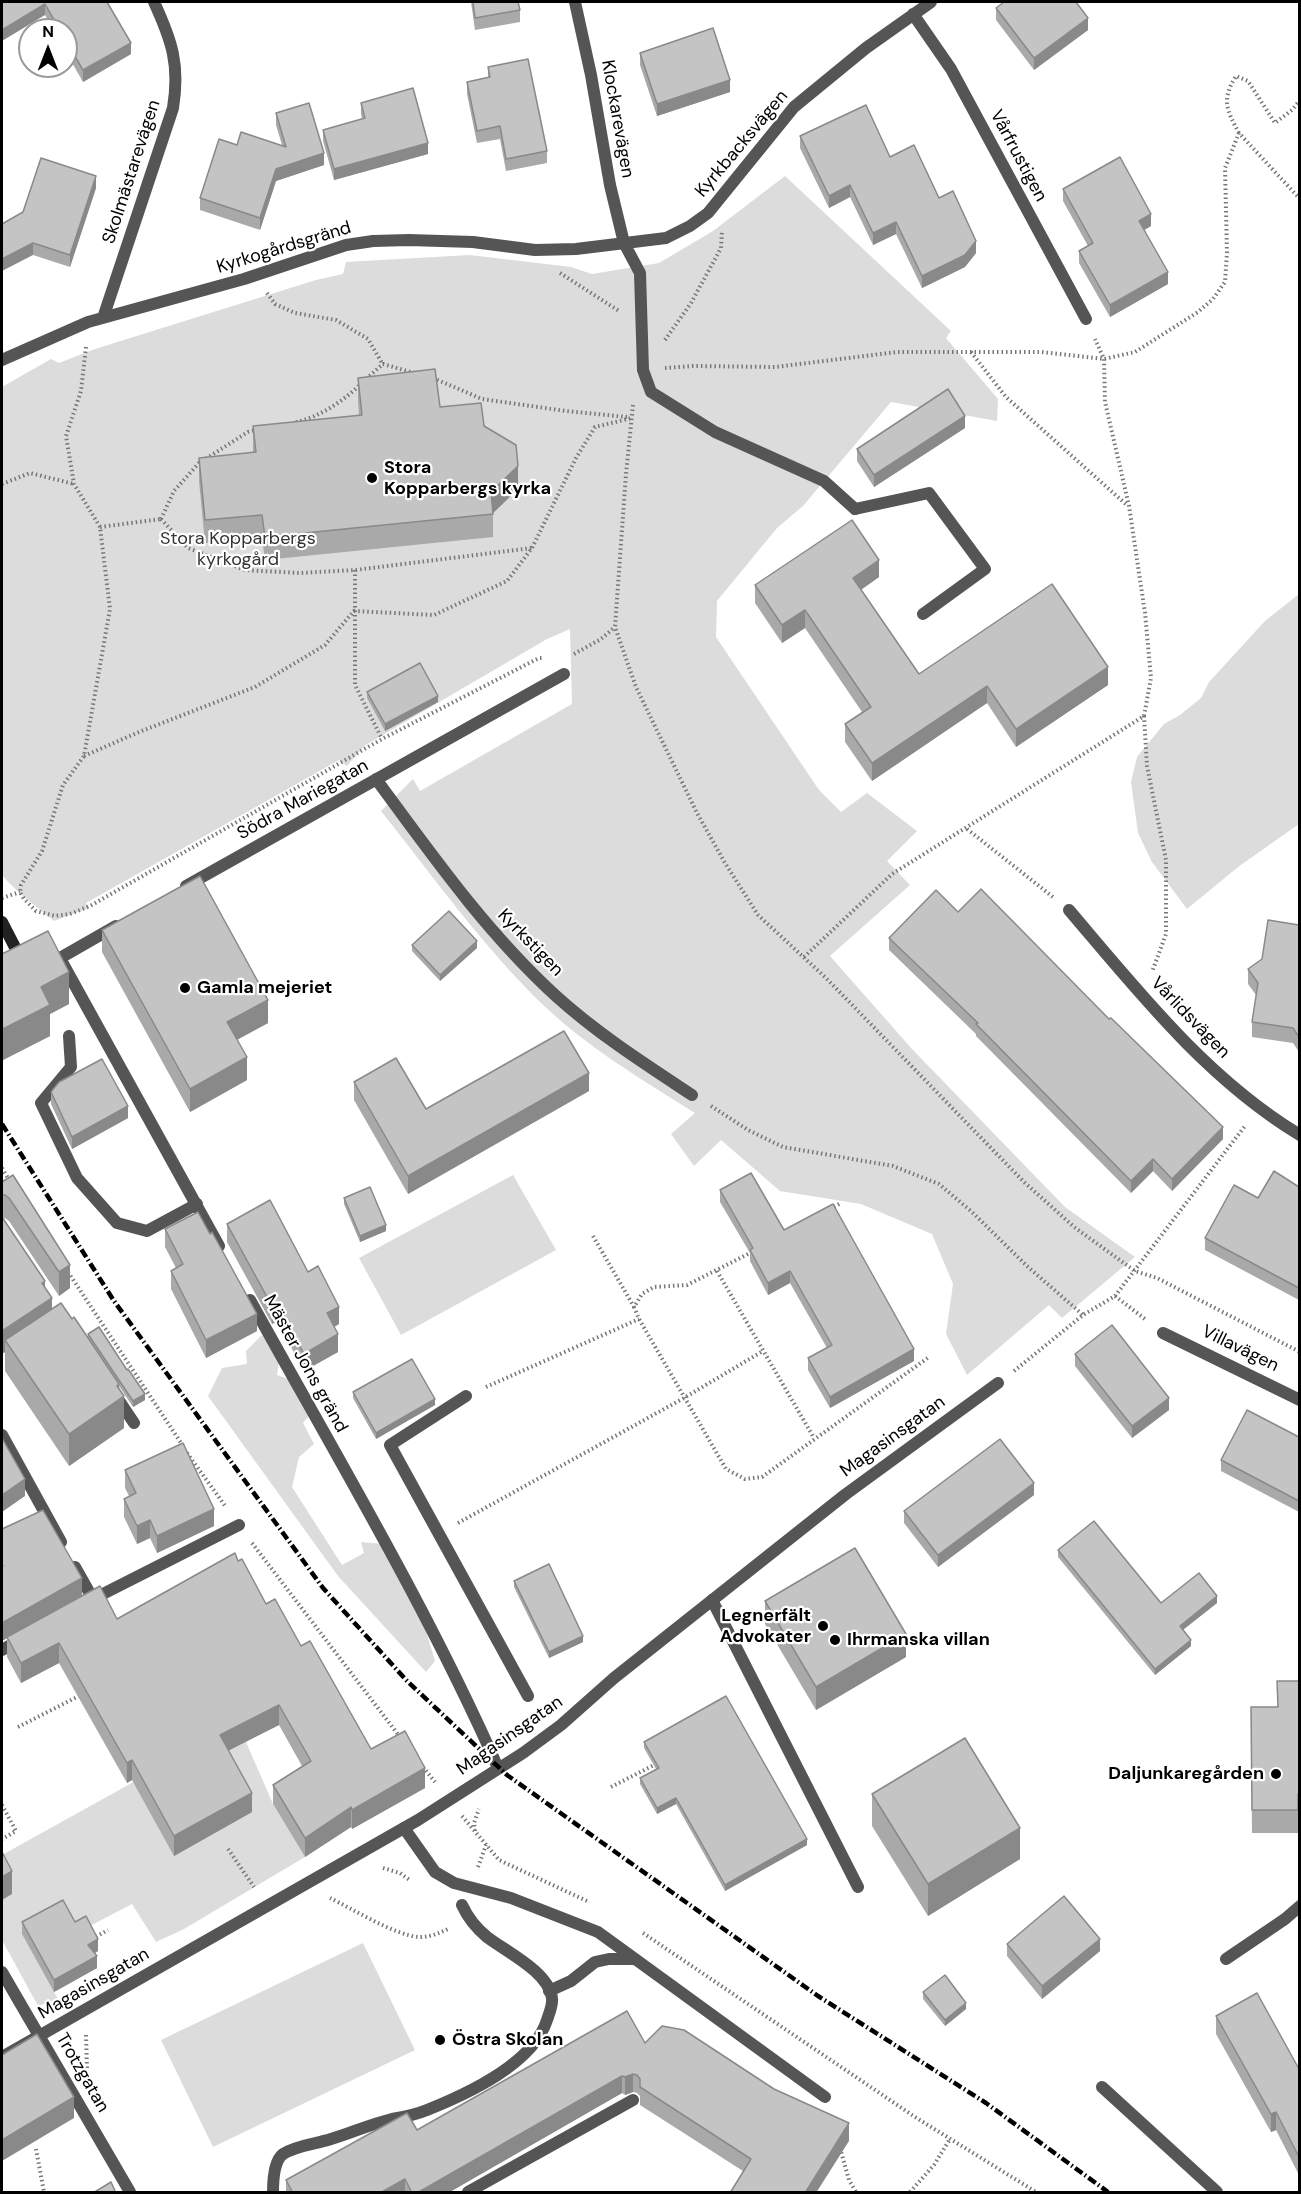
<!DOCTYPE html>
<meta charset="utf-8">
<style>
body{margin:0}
#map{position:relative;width:1301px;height:2194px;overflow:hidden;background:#fff;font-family:"DM Sans",sans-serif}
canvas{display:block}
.frame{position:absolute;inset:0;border:3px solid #000;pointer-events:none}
.north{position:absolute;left:18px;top:18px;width:60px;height:60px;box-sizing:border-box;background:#fff;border:2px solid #999;border-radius:50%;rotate:0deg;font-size:16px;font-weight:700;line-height:24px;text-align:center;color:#000}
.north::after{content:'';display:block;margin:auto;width:21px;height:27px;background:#000;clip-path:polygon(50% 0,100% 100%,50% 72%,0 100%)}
</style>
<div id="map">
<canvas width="1301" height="2194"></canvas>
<div class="frame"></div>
<div class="north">N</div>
</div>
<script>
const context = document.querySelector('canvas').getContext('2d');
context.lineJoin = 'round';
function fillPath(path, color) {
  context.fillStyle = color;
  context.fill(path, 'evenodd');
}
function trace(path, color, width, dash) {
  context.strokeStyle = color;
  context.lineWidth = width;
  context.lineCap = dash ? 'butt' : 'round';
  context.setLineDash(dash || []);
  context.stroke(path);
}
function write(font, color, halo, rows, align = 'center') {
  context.font = font + ' "DM Sans",sans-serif';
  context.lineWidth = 4.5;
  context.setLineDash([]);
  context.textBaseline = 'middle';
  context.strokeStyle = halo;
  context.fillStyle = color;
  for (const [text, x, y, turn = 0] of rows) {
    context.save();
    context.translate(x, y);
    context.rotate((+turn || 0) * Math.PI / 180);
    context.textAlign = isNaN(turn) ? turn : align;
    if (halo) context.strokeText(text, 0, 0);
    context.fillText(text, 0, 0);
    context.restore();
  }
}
fillPath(new Path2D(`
 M785,176L951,331L946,338L998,399L997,421L891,402L803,506L777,528L717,601L716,637L819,790L841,812L867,793L917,831L887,861L910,885L830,956L912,1049L1065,1207L1135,1257L1062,1318L1049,1305L967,1375L946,1334L953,1284L932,1234L861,1204L780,1191L721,1140L694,1166L671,1134L695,1113C641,1079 585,1046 539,1001C480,943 432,875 381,811L413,779L420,791L572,704L570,629L547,639L364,746L347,766L339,760L86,903L89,908L54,921C36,906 16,892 2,875V387L51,359L59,363L95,349L316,280L343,274L346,262L470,255L571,267L592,274L659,263L713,231Z
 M1299,594V824L1238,867L1187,909L1152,862L1138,833L1131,782L1137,757L1164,724L1180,715L1201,698L1209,682L1265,621Z
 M513,1175L556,1250L401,1335L359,1258Z
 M262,1335L279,1359L277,1375L292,1380L312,1412L303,1423L314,1444L299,1457L292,1487L342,1565L364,1553L361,1542L385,1544L418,1604L435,1661L426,1672L338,1576L208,1396L222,1368L247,1364L246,1351Z
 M246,1742L273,1804L305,1857L184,1929L156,1942L132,1904L86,1928L23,1935L58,1999L38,2006L2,1940V1855L184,1754Z
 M363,1943L415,2050L213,2147L161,2040Z`), '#dcdcdc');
trace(new Path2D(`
 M1239,133C1227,111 1221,100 1236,76L1248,81L1275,123L1292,110L1300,100
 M560,273L619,311
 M267,293L275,304L295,313L336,320L368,339L382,363
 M665,340L691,303L721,248L722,231
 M86,347L81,391L66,436L74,484L100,527L110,609L84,756L63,785L42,851L21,885L20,892L24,899L36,911L55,916L70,914L90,906L382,739L539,658H544
 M971,352L1006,397L1128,506
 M665,368L693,366L775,367L897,352H1041L1104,359L1135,352L1198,312L1213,299L1225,282L1227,253L1225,168L1239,133L1300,199
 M433,378L482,399L566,411L627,417
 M366,379L383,364L414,373
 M633,405L626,474L615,627L636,687L697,813L725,863L758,915L826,978L1024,1182L1074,1227L1135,1271L1157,1278L1300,1352
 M296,422C320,417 343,401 361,384
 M2,484L30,473L74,484
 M161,519L174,491L199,463L248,432L256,430
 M161,519L188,548L245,570L300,573L355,570L532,548
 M100,527L161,519
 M355,570V685L382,739
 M574,654L601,639L615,627
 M1144,716L1147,766L1166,860V934L1152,972
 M84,756L139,732L255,687L325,645L354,611L434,615L507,581L532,548L576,458L595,427L632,418
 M967,829L1053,897
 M2,898L20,892
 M804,957L892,874L1144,716L1151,678L1145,613L1129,506L1105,402L1104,359L1095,339
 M711,1106L748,1130L783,1147L893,1166L939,1184L972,1212L1027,1266L1083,1315
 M2,1168L9,1180
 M830,1209L841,1203
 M593,1236L634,1307
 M752,1252L687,1285L654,1287L642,1294L634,1307L639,1319L726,1469L745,1479L762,1477L929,1357
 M717,1271L814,1438
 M68,1272L183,1446
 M1115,1296L1145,1319
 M1014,1371L1083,1315L1115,1296L1245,1126
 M486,1387L639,1319
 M187,1453L226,1507
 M458,1523L684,1398L763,1351
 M252,1543L400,1737
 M18,1727L81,1695
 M423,1767L435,1782
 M611,1787L654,1765
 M2,1805L16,1831L2,1839
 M462,1816L499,1860L587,1901
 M475,1831L474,1823L479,1809
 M228,1849L254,1887
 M478,1867L486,1845
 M383,1868L400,1873L411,1881
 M330,1898C353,1909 394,1935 419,1937C431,1937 440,1933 450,1928
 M643,1933L915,2117L1036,2192
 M92,1939L108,1930
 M86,2035L87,2069
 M840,2148L849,2180L856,2192
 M36,2149L44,2192
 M910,2192L934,2165L950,2139`), '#777', 4, [1.5, 3]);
trace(new Path2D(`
 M855,509L929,493L985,569L923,614
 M69,1036L71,1067L41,1103L77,1178L117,1223L147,1231L197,1204
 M116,1396L134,1423
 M466,1396L390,1445L528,1696
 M2,1435L61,1542
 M75,1567L93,1599
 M712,1600L858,1887
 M89,1601L239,1525
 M2,1650L21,1639
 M404,1828L435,1872L454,1883L511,1898L598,1932L825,2097
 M1226,1959L1285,1919L1300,1906
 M549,1991L571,1981L595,1962L609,1959H635
 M1102,2087L1217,2192
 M273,2192C273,2182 274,2161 283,2154C297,2145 316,2144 331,2139C351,2133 371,2124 392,2119C404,2117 415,2115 427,2110C467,2094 533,2064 547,2020C549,2014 553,2005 552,1998C549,1972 505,1951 487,1937C476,1928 468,1918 462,1905
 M468,2192L633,2100`), '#555', 12);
trace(new Path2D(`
 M575,2L591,75L610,185L624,243L640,273L643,370L651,392L715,432L824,481L855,509
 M913,14L951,69L1086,319
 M103,318L173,108C180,65 172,41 154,2
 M2,360L88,322L244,279L346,245L373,241L409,240L473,242L535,250L576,249L666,238L690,226L708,213L794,107L866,48L931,2
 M376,779C432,855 486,932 556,996C598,1034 645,1064 692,1095
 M186,886L564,674
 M1069,910C1138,991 1207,1079 1300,1135
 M60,958L116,926
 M62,962L219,1246
 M250,1300C335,1454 427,1607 498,1768
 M1163,1333L1300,1400
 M2,1972L130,2192
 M2,2057L418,1820L523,1753L561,1725L614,1678L846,1494L998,1383`), '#555', 12);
trace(new Path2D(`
 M2,922L22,961L2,972`), '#222', 12);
trace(new Path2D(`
 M2,1124L114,1301L323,1588L407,1681L507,1775L818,1996L986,2103L1108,2192`), '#000', 4.5, [9, 3, 1.5, 3]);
fillPath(new Path2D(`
 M2,2H107L131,54L83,82L66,52V30H53L45,15Z
 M471,2H518L520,10V22L475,30Z
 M996,8L1088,30L1034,70L996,20Z
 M640,53L730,92L657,116L640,65Z
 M488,67L547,151V163L506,171L500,139L477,143L467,94V82L488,77Z
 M361,103L428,154L334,180L323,141V130L362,119L361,114Z
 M276,113L324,165L276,181L260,230L200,210V198L282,145L276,125Z
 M800,136L890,157L939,198L976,253L965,267L922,288L896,234L873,245L850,197L829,208L800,148Z
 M96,188L70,267L33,255L2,224Z
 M1063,189L1151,226L1144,230L1168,284L1110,317L1079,263V251L1088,246L1063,201Z
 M358,378L440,407L484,426L518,489L493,513V537L265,560L262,538L205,543L199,481V458L253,452V426L359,416L358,401Z
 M965,428L874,487L857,461V449Z
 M879,577L861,590L919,674L1108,685L1016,747L987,703L872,781L845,742V724L862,712L805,628L782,643L755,603V585Z
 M367,692L438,702L385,731L367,698Z
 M958,912L1223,1139L1172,1191L1153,1171L1131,1193L976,1036V1034L889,950V938Z
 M1299,925V1052L1293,1043L1252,1037V1022L1256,995L1248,984V969L1262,959Z
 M102,930L268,1023L237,1040L247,1080L190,1112L102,952Z
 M412,945L477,948L440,981L412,951Z
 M2,954L69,1004L50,1014V1036L3,1060L2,1057Z
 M354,1082L426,1109L589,1091L408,1194L354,1100Z
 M51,1092L128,1118L72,1149L51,1104Z
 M2,1182L70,1288L59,1296L9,1221L5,1218L3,1219L45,1287L52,1309L72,1319L88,1338V1334L145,1400L133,1407L119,1386L124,1428L69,1466L5,1371V1352L2,1354Z
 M1299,1187V1300L1205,1250V1238L1258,1198Z
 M720,1190L784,1230L914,1361L830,1408L808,1370V1358L827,1348L790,1283L768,1295L750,1261V1253L720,1202Z
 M344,1198L386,1231L360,1242L344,1204Z
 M227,1224L308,1272L339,1324L334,1327L338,1352L304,1371L277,1321L272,1324L227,1242Z
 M165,1229L257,1331L206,1358L171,1289V1271L176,1268L165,1247Z
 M1075,1354L1169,1410L1132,1438L1075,1366Z
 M353,1392L435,1405L376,1439L353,1398Z
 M1299,1437V1512L1221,1471V1460Z
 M125,1470L214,1526L157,1553L150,1538L137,1544L124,1517V1499L129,1496L125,1488Z
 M1034,1495L938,1567L904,1523V1511Z
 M2,1529L82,1596L117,1619L238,1561L266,1604L301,1646L371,1749L425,1788L352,1829L351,1827L305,1857L273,1804V1785L302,1766L279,1725L228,1750L252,1812L174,1856L132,1780L127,1783L59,1663L21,1683L7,1657V1638L2,1641Z
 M1058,1550L1161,1603H1217L1183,1630L1191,1646L1155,1675L1058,1557Z
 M514,1581L583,1642L549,1658L514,1587Z
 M765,1601L906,1657L816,1710L765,1624Z
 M1299,1681V1817H1298V1833H1252L1251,1707H1277Z
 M644,1742L807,1845L725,1891L676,1804L657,1814L640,1784V1778L656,1769L644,1748Z
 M872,1794L1020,1859L928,1916L872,1826Z
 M22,1922H75L98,1951L95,1953L97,1968L54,1992L22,1934Z
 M1007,1944L1100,1951L1042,1999L1007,1956Z
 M923,1992L966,2009L945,2026L923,1999Z
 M1216,2016L1299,2069V2175L1276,2130L1271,2132L1216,2034Z
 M645,2043L849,2141L743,2171L640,2105V2096L637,2093L633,2092L625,2095L622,2093L448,2193H286V2180Z`), '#a9a9a9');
fillPath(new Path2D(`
 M45,4V15L2,41V30Z
 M1088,18V30L1034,70V58Z
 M131,43V54L83,82V70Z
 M730,80V92L657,116V104Z
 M428,143V154L334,180V169Z
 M324,153V165L276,181L260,230V218L276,169Z
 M96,176V188L70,267V255Z
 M850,185V197L829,208V196Z
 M1151,214V226L1139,233V221Z
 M896,222V234L873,245V233Z
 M976,241V253L965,267L922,288V276Z
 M33,243V255L2,271V259Z
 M1168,272V284L1110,317V305Z
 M965,416V428L874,487V475Z
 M518,466V489L491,515V492Z
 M879,560V577L853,595V578Z
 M805,610V628L782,643V625Z
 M1108,667V685L1016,747V729Z
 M987,686V703L872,781V763Z
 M438,696V702L385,731V724Z
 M477,941V948L440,981V975Z
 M69,972V1004L50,1014V1036L3,1060V1029L41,987Z
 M268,1000V1023L227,1045V1022Z
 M247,1057V1080L190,1112V1089Z
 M589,1073V1091L408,1194V1176Z
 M128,1106V1118L72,1149V1137Z
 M1223,1127V1139L1172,1191V1179Z
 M1153,1159V1171L1131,1193V1181Z
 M386,1225V1231L360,1242V1236Z
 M70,1265V1288L59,1296V1272Z
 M790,1271V1283L768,1295V1283Z
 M45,1281V1303L52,1298V1321L5,1340V1352L2,1354V1331L42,1283Z
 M277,1303V1321L272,1324V1306Z
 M339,1307V1324L327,1331V1313Z
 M257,1314V1331L206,1358V1340Z
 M338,1334V1352L304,1371V1354Z
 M914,1349V1361L830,1408V1397Z
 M119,1384V1400L124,1396V1428L69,1466V1434Z
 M145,1394V1400L133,1407V1401Z
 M1169,1398V1410L1132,1438V1426Z
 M435,1399V1405L376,1439V1433Z
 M25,1479V1496L2,1512V1495Z
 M1034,1483V1495L938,1567V1555Z
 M214,1509V1526L157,1553V1536Z
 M150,1520V1538L137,1544V1526Z
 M82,1578V1596L2,1641V1623Z
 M1217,1596V1603L1180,1632V1626Z
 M906,1634V1657L816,1710V1687Z
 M583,1636V1642L549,1658V1652Z
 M1191,1640V1646L1155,1675V1669Z
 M59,1643V1663L21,1683V1663Z
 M279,1705V1725L220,1755V1735Z
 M132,1760V1780L127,1783V1763Z
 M425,1768V1788L352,1829V1810Z
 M252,1793V1812L174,1856V1836Z
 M676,1798V1804L657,1814V1808Z
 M351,1807V1827L305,1857V1838Z
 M1020,1828V1859L928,1916V1884Z
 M807,1839V1845L725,1891V1885Z
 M12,1871V1894L2,1900V1877Z
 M98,1939V1951L88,1957V1945Z
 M1100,1939V1951L1042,1999V1986Z
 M97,1956V1968L54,1992V1980Z
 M966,2003V2009L945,2026V2020Z
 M633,2074V2092L625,2095V2077Z
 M622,2076V2093L448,2193H417Z
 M74,2097V2118L2,2161V2140Z
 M1276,2112V2130L1271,2132V2114Z
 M849,2123V2141L816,2193H805Z
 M405,2179V2193H380Z`), '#898989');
const building = new Path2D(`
 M2,2H107L131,43L83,70L66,41V30H60L45,4L2,30Z
 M473,2H518L520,10L475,18Z
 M1004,2H1076L1088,18L1034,58L996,8Z
 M713,28L730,80L657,104L640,53Z
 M528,59L547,151L506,159L500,126L477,131L467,82L490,77L488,67Z
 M413,88L428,143L334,169L323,130L365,118L361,103Z
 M309,103L324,153L276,169L260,218L200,198L219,139L237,145L241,132L286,147L276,113Z
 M866,105L890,157L914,145L939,198L953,191L976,241L965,255L922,276L896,222L873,233L850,185L829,196L800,136Z
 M1120,157L1151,214L1139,221L1168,272L1110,305L1079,251L1093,243L1063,189Z
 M41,158L96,176L70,255L33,243L2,259V224L23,212Z
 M435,369L440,407L481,403L484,426L516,445L518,466L491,492L493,514L265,537L262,515L205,520L199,458L256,452L253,426L362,415L358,378Z
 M948,389L965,416L874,475L857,449Z
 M852,520L879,560L853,578L919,674L1052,584L1108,667L1016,729L987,686L872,763L845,724L871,707L805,610L782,625L755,585Z
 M420,663L438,696L385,724L367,692Z
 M200,876L268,1000L227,1022L247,1057L190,1089L102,930Z
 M981,889L1109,1019L1111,1018L1223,1127L1172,1179L1153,1159L1131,1181L976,1024L978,1023L889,938L936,890L958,912Z
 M449,911L477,941L440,975L412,945Z
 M1268,920L1299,925V1037L1293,1028L1252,1022L1258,983L1248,969L1262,959Z
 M48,931L69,972L41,987L50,1005L3,1029L2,1025V954Z
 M564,1031L589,1073L408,1176L354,1082L396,1058L426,1109Z
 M102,1059L128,1106L72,1137L51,1092L59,1082Z
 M1274,1171L1299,1187V1288L1205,1238L1234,1185L1258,1198Z
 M751,1173L784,1230L833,1204L914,1349L830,1397L808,1358L832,1345L790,1271L768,1283L750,1250L753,1248L720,1190Z
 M13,1175L70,1265L59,1272L9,1198L5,1195H2V1182Z
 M370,1187L386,1225L360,1236L344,1198Z
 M270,1200L308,1272L318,1266L339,1307L327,1313L338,1334L304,1354L277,1303L272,1306L227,1224Z
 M198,1212L210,1234L212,1232L257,1314L206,1340L171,1271L183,1264L165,1229Z
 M2,1217L45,1281L42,1283L52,1298L2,1331Z
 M61,1303L72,1319L74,1317L119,1384L117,1386L124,1396L69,1434L5,1340Z
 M1112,1325L1169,1398L1132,1426L1075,1354Z
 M99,1327L127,1370L128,1369L145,1394L133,1401L88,1334Z
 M412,1359L435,1399L376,1433L353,1392Z
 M1247,1410L1299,1437V1501L1221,1460Z
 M2,1438L25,1479L2,1495Z
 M1000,1439L1034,1483L938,1555L904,1511Z
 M183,1443L214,1509L157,1536L150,1520L137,1526L124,1499L136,1493L125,1470Z
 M43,1510L82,1578L2,1623V1567L3,1566L2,1564V1529Z
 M1094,1521L1161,1603L1199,1573L1217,1596L1180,1626L1191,1640L1155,1669L1058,1550Z
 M855,1548L906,1634L816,1687L765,1601Z
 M235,1553L238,1561L242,1559L266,1604L275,1599L301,1646L310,1641L371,1749L405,1731L425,1768L352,1810L351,1807L305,1838L273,1785L311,1761L279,1705L220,1735L252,1793L174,1836L132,1760L127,1763L59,1643L21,1663L7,1637L100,1586L117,1619Z
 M549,1564L583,1636L549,1652L514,1581Z
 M1277,1681H1299V1794H1298V1810H1252L1251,1707H1278Z
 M726,1696L807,1839L725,1885L676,1798L657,1808L640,1778L659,1768L644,1742Z
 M965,1738L1020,1828L928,1884L872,1794Z
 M2,1852L12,1871L2,1877Z
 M1064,1896L1100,1939L1042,1986L1007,1944Z
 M63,1900L75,1922L86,1916L98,1939L88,1945L97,1956L54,1980L22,1922Z
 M945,1975L966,2003L945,2020L923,1992Z
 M1257,1993L1299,2069V2157L1276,2112L1271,2114L1216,2016Z
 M627,2011L645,2043L662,2026L684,2030L774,2089L849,2123L805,2193H730L751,2159L640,2087V2079L637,2075L633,2074L625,2077L622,2076L417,2193H412L405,2179L380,2193H293L286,2180L407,2113L417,2130Z
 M37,2034L74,2097L2,2140V2055Z
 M111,2182L116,2193H93Z`);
fillPath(building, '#c4c4c4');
trace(building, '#898989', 1.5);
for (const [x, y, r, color] of [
 [372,478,6,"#000"],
 [185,988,6,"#000"],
 [823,1626,6,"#000"],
 [835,1640,6,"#000"],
 [1276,1774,6,"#000"],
 [440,2040,6,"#000"]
]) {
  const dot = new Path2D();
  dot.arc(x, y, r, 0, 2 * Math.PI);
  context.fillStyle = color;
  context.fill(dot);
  trace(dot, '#fff', 2);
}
write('18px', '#000', '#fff', [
 ["Klockarevägen",617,119,80],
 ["Kyrkbacksvägen",742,144,-50],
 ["Vårfrustigen",1018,156,62],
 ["Skolmästarevägen",132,172,-72],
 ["Kyrkogårdsgränd",284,248,-17],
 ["Södra Mariegatan",303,800,-29],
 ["Kyrkstigen",530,943,46],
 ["Vårlidsvägen",1190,1018,46],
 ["Villavägen",1240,1349,26],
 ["Mäster Jons gränd",305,1364,61],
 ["Magasinsgatan",893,1437,-36],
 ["Magasinsgatan",510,1736,-35],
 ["Magasinsgatan",94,1984,-30],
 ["Trotzgatan",82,2073,60]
]);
write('bold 18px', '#000', '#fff', [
 ["Stora",384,468],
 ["Kopparbergs kyrka",384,489],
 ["Gamla mejeriet",197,988],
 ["Legnerfält",811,1616,"right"],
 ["Advokater",811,1637,"right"],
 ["Ihrmanska villan",847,1640],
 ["Daljunkaregården",1264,1774,"right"],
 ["Östra Skolan",452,2040]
], 'left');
write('18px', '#333', '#fff', [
 ["Stora Kopparbergs",238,539],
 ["kyrkogård",238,560]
]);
</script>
